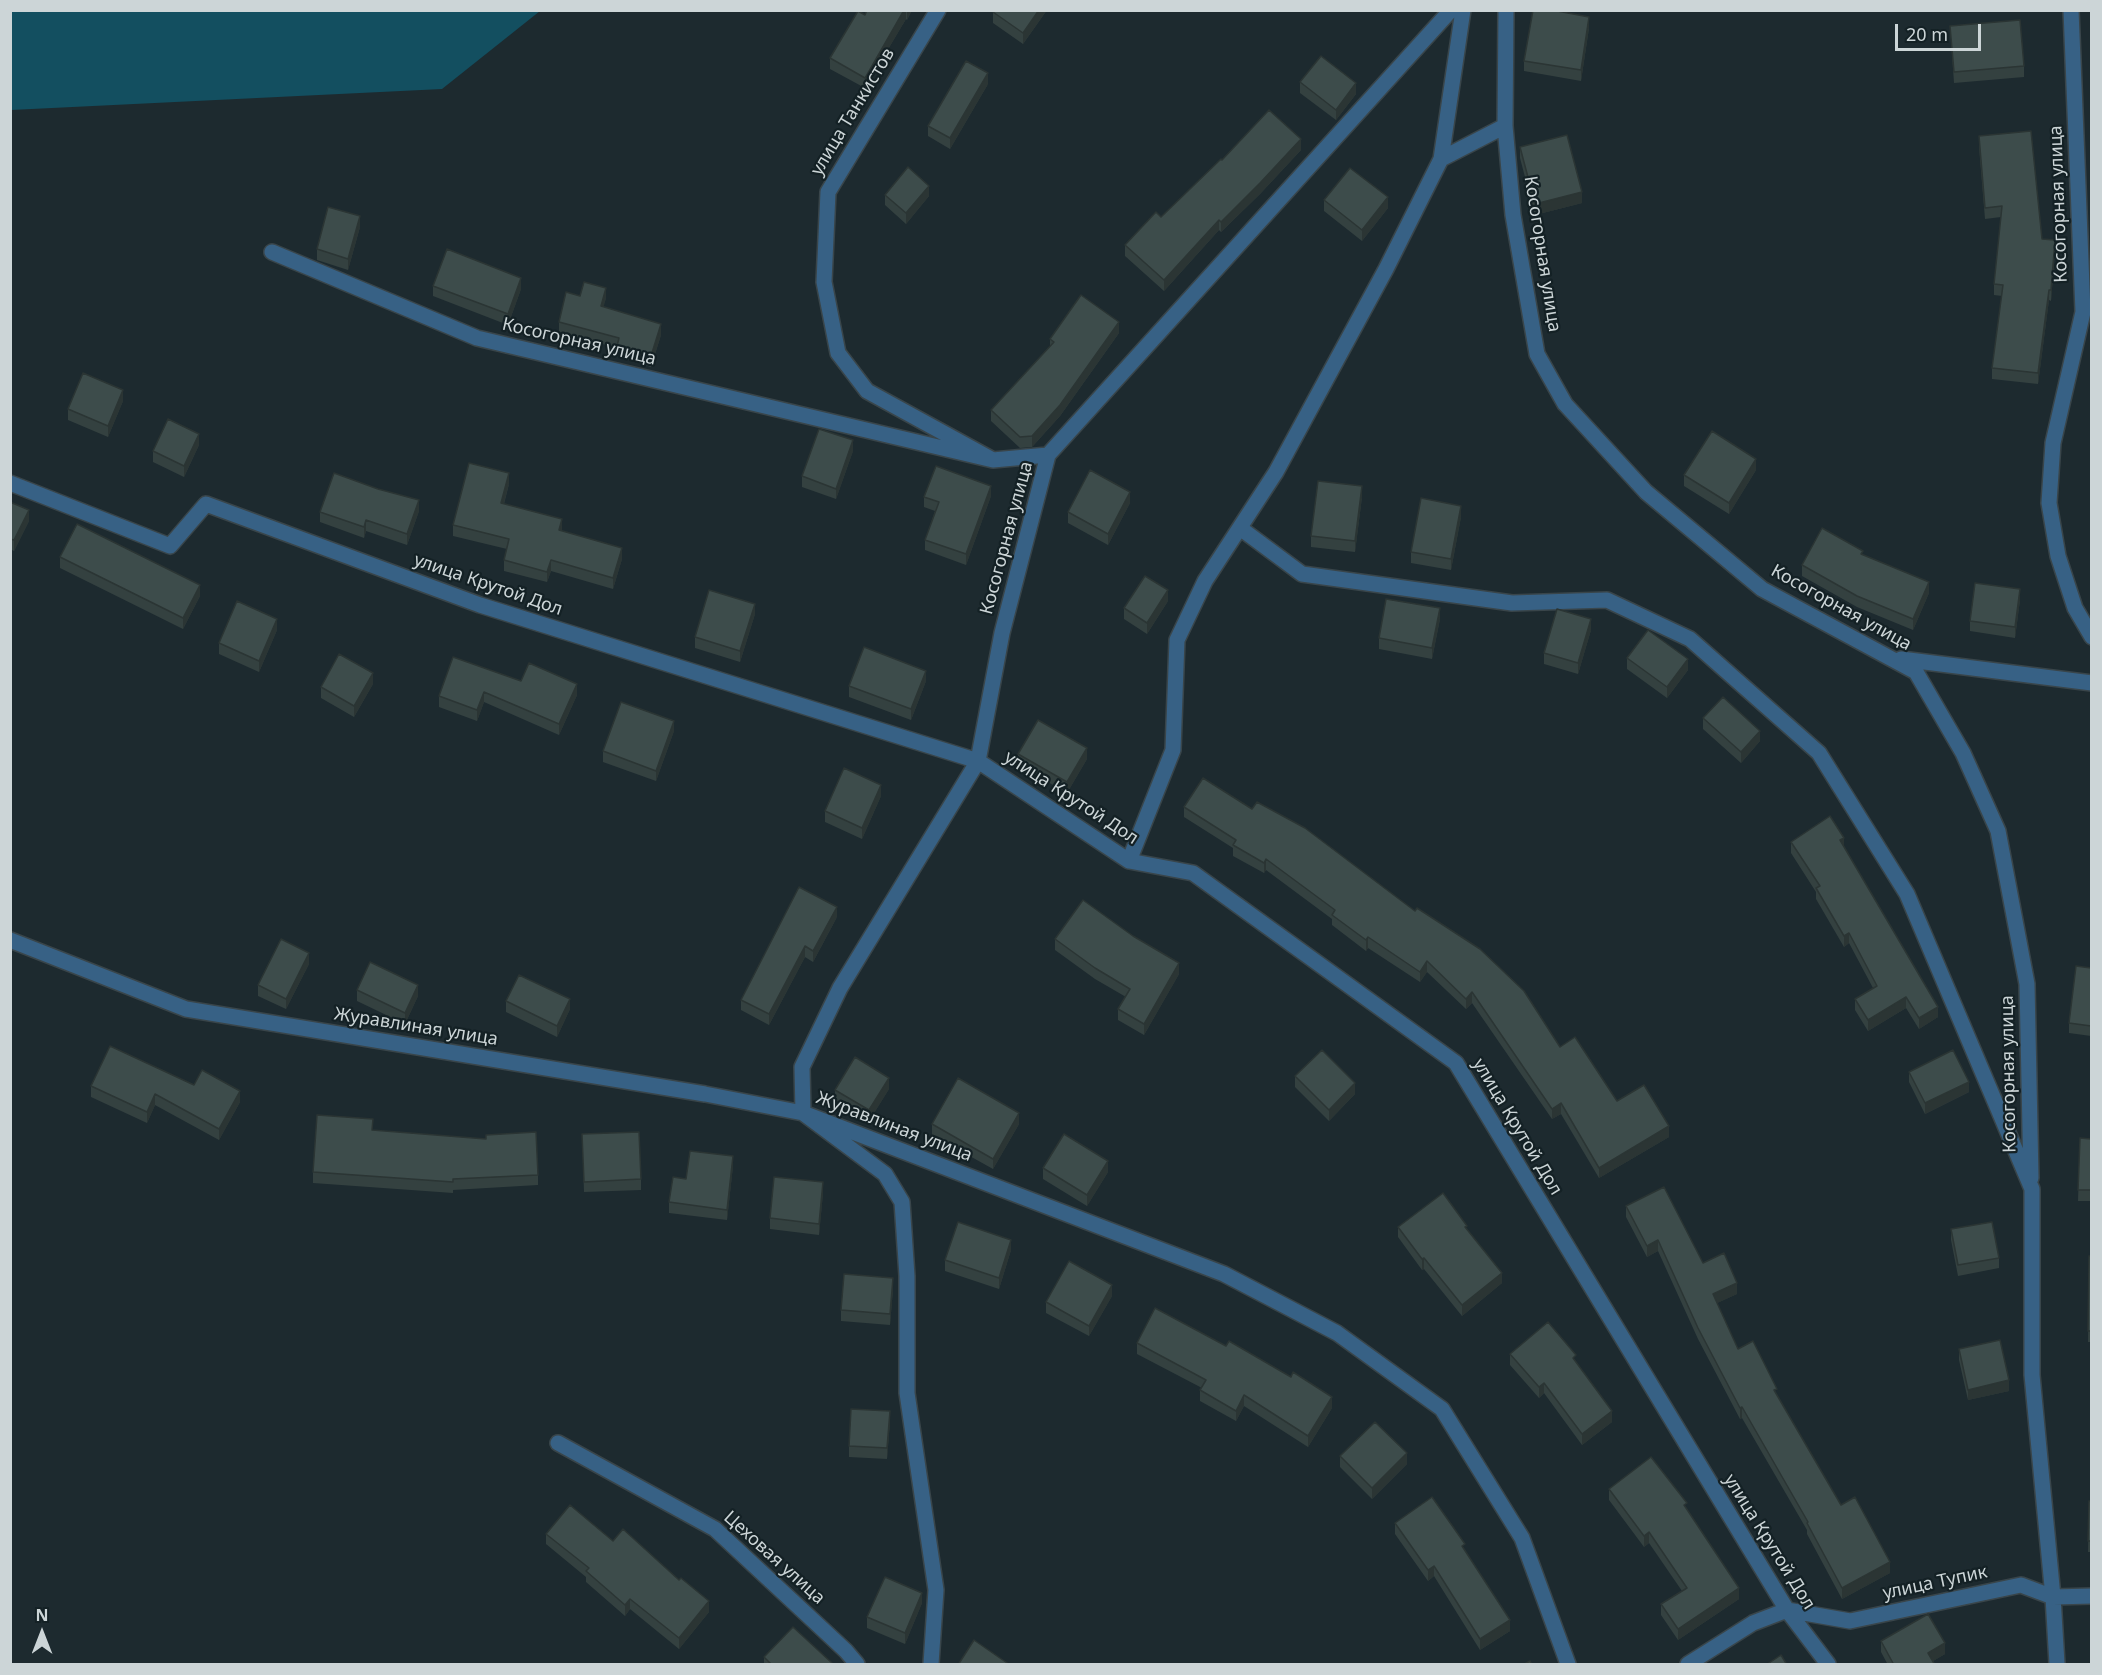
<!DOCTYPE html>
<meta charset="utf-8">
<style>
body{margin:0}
#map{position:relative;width:2102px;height:1675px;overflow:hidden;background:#1d2a2f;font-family:"Noto Sans",sans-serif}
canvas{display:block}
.frame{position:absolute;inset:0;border:12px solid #ccd5d7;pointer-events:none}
.north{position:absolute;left:12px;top:1603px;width:60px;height:60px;-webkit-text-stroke:4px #142125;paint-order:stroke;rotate:0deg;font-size:16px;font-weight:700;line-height:24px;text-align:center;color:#ccd5d7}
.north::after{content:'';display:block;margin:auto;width:21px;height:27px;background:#ccd5d7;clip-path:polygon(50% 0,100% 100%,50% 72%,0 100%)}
.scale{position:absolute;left:1895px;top:24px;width:86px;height:27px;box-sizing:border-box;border:3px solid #ccd5d7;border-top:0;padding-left:8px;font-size:18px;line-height:21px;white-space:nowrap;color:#ccd5d7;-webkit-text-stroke:4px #142125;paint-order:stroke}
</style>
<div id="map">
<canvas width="2102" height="1675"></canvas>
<div class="frame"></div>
<div class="north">N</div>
<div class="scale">20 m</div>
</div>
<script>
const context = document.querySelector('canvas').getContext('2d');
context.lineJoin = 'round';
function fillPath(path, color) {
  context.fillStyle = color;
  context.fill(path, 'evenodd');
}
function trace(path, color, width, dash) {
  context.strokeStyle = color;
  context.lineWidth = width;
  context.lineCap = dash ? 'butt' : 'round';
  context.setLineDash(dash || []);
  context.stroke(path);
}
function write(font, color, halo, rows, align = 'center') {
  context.font = font + ' "Noto Sans",sans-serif';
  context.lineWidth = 4.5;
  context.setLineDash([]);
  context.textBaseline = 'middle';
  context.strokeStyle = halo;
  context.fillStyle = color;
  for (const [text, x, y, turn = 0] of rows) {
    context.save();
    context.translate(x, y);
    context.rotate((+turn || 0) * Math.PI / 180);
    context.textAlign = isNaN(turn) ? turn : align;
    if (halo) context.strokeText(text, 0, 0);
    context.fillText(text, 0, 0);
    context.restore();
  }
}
fillPath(new Path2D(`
 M10,11L11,10L540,11L442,89L11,110Z`), '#134f60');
const minor = new Path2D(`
 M938,10L828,192L824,282L838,353L867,391L993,460L1048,455
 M2071,10L2083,312L2053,443L2049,503L2058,556L2075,608L2092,637
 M1505,126L1513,215L1537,354L1565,404L1646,492L1762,589L1916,672L1963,753L1998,831L2027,984L2031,1178
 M1441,159L1505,126L1506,10
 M272,252L477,338L993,460
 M10,483L170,546L206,504L480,605L978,761L1129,861L1193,873L1456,1063L1787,1610L1828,1664
 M1240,528L1302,574L1512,603L1607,600L1690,639L1819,753L1907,894L2032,1189V1375L2053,1597L2057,1664
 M1901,659L2092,683
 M1129,861L1173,750L1177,640L1205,581L1276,472L1386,269L1441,159L1463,10
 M10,940L186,1009L705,1094L803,1113L1224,1274L1337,1333L1442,1409L1522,1538L1568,1664
 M558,1443L715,1529L846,1651L857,1664
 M931,1664L936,1590L907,1393V1276L902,1202L885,1174L803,1113L802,1067L840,988L978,761L1002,633L1048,455L1451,10
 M1688,1664L1753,1623L1787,1610L1850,1621L2021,1585L2053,1597L2092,1596`);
trace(minor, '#39454a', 18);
trace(minor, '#376185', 15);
fillPath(new Path2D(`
 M867,10H912L907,20L906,19L865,88L830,69V58L865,15Z
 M994,10H1047L1023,44L993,23V12Z
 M1950,26L2024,66V77L1954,83Z
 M1589,28L1581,81L1524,71V61Z
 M1300,82L1356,94L1336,120L1300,93Z
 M988,84L950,149L928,136V126Z
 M1979,136L2042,239L2055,251L2051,301L2049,300L2038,384L1992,379V368L2002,296L1994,295V284L2001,217L1985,219L1979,147Z
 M1520,147L1582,203L1535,215L1520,158Z
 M1301,150L1260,194L1221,232L1219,230L1164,291L1125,256V245L1161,217L1222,160Z
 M885,195L929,196L906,224L885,205Z
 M1324,200L1388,208L1362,241L1324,211Z
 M360,227L348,270L317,260V249Z
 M433,286L521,289L508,325L433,296Z
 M580,296L606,298L603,307L661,335L651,367L617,356V348L559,332V322Z
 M1119,333L1060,416L1032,447L1020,448L991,421V410L1050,347V339Z
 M123,401L108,437L68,420V409Z
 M199,445L184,477L153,462V451Z
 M853,451L836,499L802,487V476Z
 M1756,470L1729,514L1684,486V475Z
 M509,484L504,504L622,559L613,589L551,571L547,582L504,571V560L507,549L453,536V525Z
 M991,496L966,565L925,550V540L935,511L924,507V497Z
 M1362,497L1355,552L1311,547V536Z
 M10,502L29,521L14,551L10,549Z
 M1130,503L1108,545L1068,523V512Z
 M419,511L407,545L366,531L364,538L320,522V512Z
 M1461,517L1451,570L1411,563V552Z
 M60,557L200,596L183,629L60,568Z
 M1802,565L1929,593L1913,630L1857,607L1802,576Z
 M2020,600L2015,638L1970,631V621Z
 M1168,601L1147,634L1124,619V608Z
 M755,614L740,662L695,648V637Z
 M1440,619L1432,659L1379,649V638Z
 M277,630L259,672L219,654V643Z
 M1591,630L1578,674L1544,664V653Z
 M1627,658L1688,670L1667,698L1627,669Z
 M521,681L577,695L559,735L484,702L477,721L439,707V696Z
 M926,681L911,720L849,697V686Z
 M373,684L354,717L321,698V687Z
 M1703,718L1760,741L1741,763L1703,729Z
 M674,731L656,781L603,762V751Z
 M1018,754L1087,759L1067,793L1018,765Z
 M1203,778L1560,1047L1617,1101L1669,1137L1599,1178L1561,1114L1552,1119L1472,1003L1466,1009L1427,972L1420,982L1368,948L1366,951L1332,925V919L1266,870L1264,873L1233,856V848L1184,817V807Z
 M881,796L862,839L825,822V811Z
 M1791,842L1844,847L1938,1017L1919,1029L1906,1008L1868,1031L1855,1010V999L1873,988L1849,943L1844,947L1816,899V892L1791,853Z
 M837,917L813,962L805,957L769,1025L741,1010V1000Z
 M1055,939L1179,974L1144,1035L1118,1020V1009L1126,997L1095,979L1055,950Z
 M309,964L286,1009L258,996V985Z
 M2091,968V1036L2069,1033V1023Z
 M357,990L418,996L405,1024L357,1001Z
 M506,1001L570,1009L557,1037L506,1012Z
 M1909,1072L1969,1092L1925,1114L1909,1082Z
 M1295,1076L1355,1094L1329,1121L1295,1087Z
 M194,1085L240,1102L219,1140L155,1105L147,1123L91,1097V1086Z
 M889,1089L869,1121L835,1100V1090Z
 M932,1124H1019L993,1169L932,1135Z
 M373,1130L538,1175V1185L453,1190V1193L313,1183V1172Z
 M582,1134L641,1179V1190L584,1192Z
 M2080,1138L2091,1139V1201H2078Z
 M733,1166L727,1220L669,1213V1202L686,1179Z
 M1043,1168L1108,1172L1087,1206L1043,1179Z
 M823,1193L819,1235L770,1229V1218Z
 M1626,1206L1703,1263L1737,1294L1717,1303L1738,1349L1777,1395L1841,1505L1890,1573L1842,1599L1807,1534V1530L1742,1418L1740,1419L1698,1339L1658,1251L1647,1257L1626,1217Z
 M1398,1227L1467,1230L1502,1283L1462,1316L1424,1269L1422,1270L1398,1237Z
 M1951,1229L1999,1258V1268L1958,1276L1951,1240Z
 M1011,1250L999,1289L945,1271V1260Z
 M2089,1256H2091V1342H2088Z
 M893,1289L890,1325L841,1321V1310Z
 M1112,1296L1089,1336L1046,1313V1302Z
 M1137,1343L1226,1346L1291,1377L1332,1408L1308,1447L1244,1406L1236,1421L1200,1401V1390L1202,1388L1137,1354Z
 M1959,1349L2009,1391L1968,1400L1959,1360Z
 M1510,1354L1576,1363L1612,1422L1582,1445L1544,1393L1539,1398L1510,1365Z
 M890,1422L887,1459L849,1457V1446Z
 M1340,1456L1407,1464L1372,1499L1340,1467Z
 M1609,1489L1687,1509L1739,1599L1678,1640L1661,1615V1604L1682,1591L1649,1543L1644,1547L1609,1500Z
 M2089,1501H2091V1552H2088Z
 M1395,1523L1465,1550L1510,1631L1480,1650L1434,1576L1428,1581L1395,1534Z
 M546,1534L613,1541L679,1580L709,1612L679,1649L630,1609L625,1616L586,1582V1577L546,1544Z
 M922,1603L905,1644L867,1628V1617Z
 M1881,1641L1945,1654L1933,1661L1935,1665H1888L1881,1652Z
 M764,1657L832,1665H764Z`), '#344140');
fillPath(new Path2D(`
 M904,10H906V19L865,88V78Z
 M907,10H912L907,20Z
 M1039,10H1047L1023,44V33Z
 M1589,17V28L1581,81V70Z
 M988,73V84L950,149V138Z
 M1356,83V94L1336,120V110Z
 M1301,139V150L1260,194L1221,232V222Z
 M929,186V196L906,224V213Z
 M1582,192V203L1535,215V204Z
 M1388,197V208L1362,241V230Z
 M360,216V227L348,270V259Z
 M1219,220V230L1164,291V280Z
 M2055,240V251L2051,301V290Z
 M521,278V289L508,325V314Z
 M606,288V298L601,317V306Z
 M2049,290V300L2038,384V373Z
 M1119,322V333L1060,416L1032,447V436Z
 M661,324V335L651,367V356Z
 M123,390V401L108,437V426Z
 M199,434V445L184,477V466Z
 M853,440V451L836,499V489Z
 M1756,459V470L1729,514V503Z
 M509,473V484L501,514V503Z
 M991,486V496L966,565V554Z
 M1362,486V497L1355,552V541Z
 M1130,492V503L1108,545V534Z
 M419,500V511L407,545V534Z
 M1461,506V517L1451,570V559Z
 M29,510V521L14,551V540Z
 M562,519V530L559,541V530Z
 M366,520V531L364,538V527Z
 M622,548V559L613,589V578Z
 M551,560V571L547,582V572Z
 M1929,582V593L1913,630V619Z
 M200,585V596L183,629V618Z
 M2020,589V600L2015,638V627Z
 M1168,590V601L1147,634V623Z
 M755,604V614L740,662V651Z
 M1440,608V619L1432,659V648Z
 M277,619V630L259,672V661Z
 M1591,619V630L1578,674V663Z
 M1688,659V670L1667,698V687Z
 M926,671V681L911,720V709Z
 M373,673V684L354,717V706Z
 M577,684V695L559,735V724Z
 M484,692V702L477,721V710Z
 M674,721V731L656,781V771Z
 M1760,731V741L1741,763V752Z
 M1087,748V759L1067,793V782Z
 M881,785V796L862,839V828Z
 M1844,838V848L1840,840Z
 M1266,859V870L1264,873V863Z
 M837,907V917L813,962V951Z
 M1849,933V943L1844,947V936Z
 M1368,937V948L1366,951V940Z
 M805,946V957L769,1025V1014Z
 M309,953V964L286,1009V999Z
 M1427,961V972L1420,982V972Z
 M1179,963V974L1144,1035V1024Z
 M418,985V996L405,1024V1013Z
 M1472,992V1003L1466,1009V999Z
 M1906,997V1008L1868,1031V1020Z
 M570,999V1009L557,1037V1026Z
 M1938,1007V1017L1919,1029V1018Z
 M889,1078V1089L869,1121V1110Z
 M1969,1082V1092L1925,1114V1103Z
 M1355,1083V1094L1329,1121V1110Z
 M240,1091V1102L219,1140V1129Z
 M155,1094V1105L147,1123V1112Z
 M1561,1103V1114L1552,1119V1109Z
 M1019,1113V1124L993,1169V1159Z
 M1669,1126V1137L1599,1178V1168Z
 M733,1156V1166L727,1220V1210Z
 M1108,1161V1172L1087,1206V1195Z
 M823,1182V1193L819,1235V1224Z
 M1011,1240V1250L999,1289V1278Z
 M1658,1240V1251L1647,1257V1246Z
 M1424,1258V1269L1422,1270V1259Z
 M1502,1273V1283L1462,1316V1305Z
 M893,1278V1289L890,1325V1314Z
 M1737,1283V1294L1713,1305V1294Z
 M1112,1285V1296L1089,1336V1326Z
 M2009,1380V1391L1968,1400V1390Z
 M1544,1383V1393L1539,1398V1387Z
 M1244,1395V1406L1236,1421V1411Z
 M1332,1397V1408L1308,1447V1436Z
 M1742,1407V1418L1740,1419V1408Z
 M890,1411V1422L887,1459V1448Z
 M1612,1411V1422L1582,1445V1434Z
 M1407,1453V1464L1372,1499V1488Z
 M1649,1532V1543L1644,1547V1536Z
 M1890,1562V1573L1842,1599V1588Z
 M1434,1566V1576L1428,1581V1570Z
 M1739,1588V1599L1678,1640V1629Z
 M922,1593V1603L905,1644V1633Z
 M630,1599V1609L625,1616V1605Z
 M709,1601V1612L679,1649V1638Z
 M1510,1620V1631L1480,1650V1639Z
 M1945,1643V1654L1928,1664V1653Z`), '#2b3534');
const building = new Path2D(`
 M867,10H904L865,78L830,58L858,11L865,15Z
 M994,10H1039L1023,33L993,12Z
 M1533,10H1552L1589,17L1581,70L1524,61Z
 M2020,20L2024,66L1954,72L1950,26Z
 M1321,56L1356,83L1336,110L1300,82Z
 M966,61L988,73L950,138L928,126Z
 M1269,110L1301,139L1260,183L1221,222L1219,220L1164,280L1125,245L1156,212L1161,217L1221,159L1222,160Z
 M2031,131L2042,239L2055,240L2051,290H2049L2038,373L1992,368L2003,285L1994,284L2002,206L1985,208L1979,136Z
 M1567,135L1582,192L1535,204L1520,147Z
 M908,167L929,186L906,213L885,195Z
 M1350,168L1388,197L1362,230L1324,200Z
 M328,207L360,216L348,259L317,249Z
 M447,249L521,278L508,314L433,286Z
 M584,282L606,288L601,306L661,324L651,356L617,346L619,338L559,322L566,292L580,296Z
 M1081,295L1119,322L1060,405L1032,436L1020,437L991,410L1054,342L1050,339Z
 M83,373L123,390L108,426L68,409Z
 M168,419L199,434L184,466L153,451Z
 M819,429L853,440L836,489L802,476Z
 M1712,431L1756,459L1729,503L1684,475Z
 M469,463L509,473L501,503L562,519L559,530L622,548L613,578L551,560L547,572L504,560L509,539L453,525Z
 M936,466L991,486L966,554L925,540L939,502L924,497Z
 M1090,470L1130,492L1108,534L1068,512Z
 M334,473L378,489L419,500L407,534L366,520L364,527L320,512Z
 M1318,481L1362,486L1355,541L1311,536Z
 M1421,498L1461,506L1451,559L1411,552Z
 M10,502L29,510L14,540L10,539Z
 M77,524L200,585L183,618L60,557Z
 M1822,528L1863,551L1861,554L1929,582L1913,619L1857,596L1802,565Z
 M1145,576L1168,590L1147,623L1124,608Z
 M1975,583L2020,589L2015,627L1970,621Z
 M709,590L755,604L740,651L695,637Z
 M1386,599L1440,608L1432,648L1379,638Z
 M237,601L277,619L259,661L219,643Z
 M1557,609L1591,619L1578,663L1544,653Z
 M1648,630L1688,659L1667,687L1627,658Z
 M864,647L926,671L911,709L849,686Z
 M339,654L373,673L354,706L321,687Z
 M453,657L521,681L529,663L577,684L559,724L484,692L477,710L439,696Z
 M1723,697L1760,731L1741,752L1703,718Z
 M621,702L674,721L656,771L603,751Z
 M1038,720L1087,748L1067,782L1018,754Z
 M844,768L881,785L862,828L825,811Z
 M1203,778L1252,809L1257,802L1305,828L1415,911L1417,908L1480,949L1524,991L1560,1047L1575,1037L1617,1101L1644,1085L1669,1126L1599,1168L1561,1103L1552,1109L1472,992L1466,999L1427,961L1420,972L1368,937L1366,940L1332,915L1335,910L1266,859L1264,863L1233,845L1236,840L1184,807Z
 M1830,816L1844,838L1840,840L1938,1007L1919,1018L1906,997L1868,1020L1855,999L1877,986L1849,933L1844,936L1816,888L1820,886L1791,842Z
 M799,887L837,907L813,951L805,946L769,1014L741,1000Z
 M1083,900L1133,936L1179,963L1144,1024L1118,1009L1130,989L1095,968L1055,939Z
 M281,939L309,953L286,999L258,985Z
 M370,962L418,985L405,1013L357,990Z
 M2076,966L2091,968V1026L2069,1023Z
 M519,975L570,999L557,1026L506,1001Z
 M110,1046L194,1085L202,1070L240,1091L219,1129L155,1094L147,1112L91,1086Z
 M1322,1050L1355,1083L1329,1110L1295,1076Z
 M1953,1050L1969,1082L1925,1103L1909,1072Z
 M855,1057L889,1078L869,1110L835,1090Z
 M958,1078L1019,1113L993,1159L932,1124Z
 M317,1115L373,1119L372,1130L486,1139V1135L536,1132L538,1175L453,1179V1182L313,1172Z
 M639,1132L641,1179L584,1182L582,1134Z
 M1064,1134L1108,1161L1087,1195L1043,1168Z
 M2080,1138L2091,1139V1190H2078Z
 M690,1151L733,1156L727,1210L669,1202L673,1177L686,1179Z
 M774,1177L823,1182L819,1224L770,1218Z
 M1664,1187L1703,1263L1724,1253L1737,1283L1713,1294L1738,1349L1753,1341L1777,1389L1774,1390L1841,1505L1855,1497L1890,1562L1842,1588L1807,1523L1808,1522L1742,1407L1740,1408L1698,1328L1658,1240L1647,1246L1626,1206Z
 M1443,1193L1467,1226L1465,1227L1502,1273L1462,1305L1424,1258L1422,1259L1398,1227Z
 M958,1222L1011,1240L999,1278L945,1260Z
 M1992,1222L1999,1258L1958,1265L1951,1229Z
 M2089,1256H2091V1331H2088Z
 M1069,1261L1112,1285L1089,1326L1046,1302Z
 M844,1274L893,1278L890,1314L841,1310Z
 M1155,1308L1226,1346L1229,1341L1291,1377L1293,1372L1332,1397L1308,1436L1244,1395L1236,1411L1200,1390L1206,1380L1137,1343Z
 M1548,1322L1576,1355L1573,1358L1612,1411L1582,1434L1544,1383L1539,1387L1510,1354Z
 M2000,1340L2009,1380L1968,1390L1959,1349Z
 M851,1409L890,1411L887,1448L849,1446Z
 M1375,1422L1407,1453L1372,1488L1340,1456Z
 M1651,1457L1687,1503L1684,1505L1739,1588L1678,1629L1661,1604L1687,1588L1649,1532L1644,1536L1609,1489Z
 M1432,1497L1465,1544L1462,1546L1510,1620L1480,1639L1434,1566L1428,1570L1395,1523Z
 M2089,1501H2091V1541H2088Z
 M570,1505L613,1541L623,1529L679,1580L681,1578L709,1601L679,1638L630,1599L625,1605L586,1571L589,1568L546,1534Z
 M885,1577L922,1593L905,1633L867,1617Z
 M1928,1614L1945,1643L1928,1653L1935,1665H1894L1881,1641Z
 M793,1627L832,1663L831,1665H772L764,1657Z
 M974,1640L1010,1665H958Z
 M1781,1655L1787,1665H1766Z
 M1530,1661L1532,1665H1523Z`);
fillPath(building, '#3d4c4b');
trace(building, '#2b3534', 1.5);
write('18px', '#ccd5d7', '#142125', [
 ["улица Танкистов",853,112,-59],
 ["Косогорная улица",2059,204,-92],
 ["Косогорная улица",1542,254,81],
 ["Косогорная улица",579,342,13],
 ["Косогорная улица",1007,538,-75],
 ["улица Крутой Дол",488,585,19],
 ["Косогорная улица",1841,608,29],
 ["улица Крутой Дол",1071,798,33],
 ["Журавлиная улица",416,1027,9],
 ["Косогорная улица",2009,1074,-91],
 ["Журавлиная улица",894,1127,21],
 ["улица Крутой Дол",1517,1127,59],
 ["улица Крутой Дол",1769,1542,58],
 ["Цеховая улица",774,1558,42],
 ["улица Тупик",1935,1583,-12]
]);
</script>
